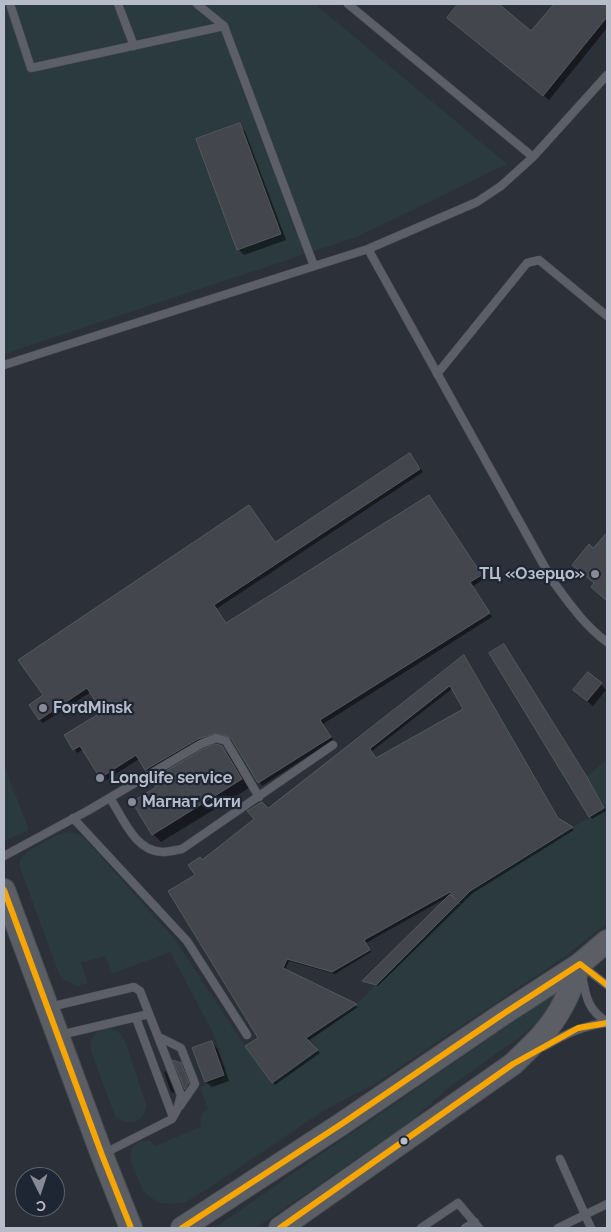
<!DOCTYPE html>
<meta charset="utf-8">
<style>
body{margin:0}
#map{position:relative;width:611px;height:1232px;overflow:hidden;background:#2c3039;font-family:Raleway,sans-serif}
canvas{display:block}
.frame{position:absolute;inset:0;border:5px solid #b7bcc9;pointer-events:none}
.north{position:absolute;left:15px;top:1167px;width:50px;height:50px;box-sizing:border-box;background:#1f2633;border:1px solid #5c626f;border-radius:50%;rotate:176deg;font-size:14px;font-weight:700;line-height:20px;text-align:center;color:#b7bcc9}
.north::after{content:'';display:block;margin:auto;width:18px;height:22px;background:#868b97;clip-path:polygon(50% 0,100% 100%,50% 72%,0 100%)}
</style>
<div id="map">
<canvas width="611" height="1232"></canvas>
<div class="frame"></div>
<div class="north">С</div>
</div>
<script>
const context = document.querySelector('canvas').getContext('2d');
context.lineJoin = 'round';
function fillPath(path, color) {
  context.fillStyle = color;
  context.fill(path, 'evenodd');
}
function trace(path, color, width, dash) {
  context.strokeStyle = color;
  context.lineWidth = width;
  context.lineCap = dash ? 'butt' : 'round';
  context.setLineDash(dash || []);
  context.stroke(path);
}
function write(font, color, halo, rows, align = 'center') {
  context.font = font + ' Raleway,sans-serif';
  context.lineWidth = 4.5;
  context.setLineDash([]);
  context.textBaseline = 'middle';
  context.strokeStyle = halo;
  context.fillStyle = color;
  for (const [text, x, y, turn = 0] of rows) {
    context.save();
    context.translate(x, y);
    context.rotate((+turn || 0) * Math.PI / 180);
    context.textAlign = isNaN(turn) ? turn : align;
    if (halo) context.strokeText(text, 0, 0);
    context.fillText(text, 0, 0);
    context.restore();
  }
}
fillPath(new Path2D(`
 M4,4H315L507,164L359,236L4,354Z
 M607,759V923L567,955L373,1085L323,1111L209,1188L186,1202L172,1204L161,1203L153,1199L143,1191L130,1160L131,1152L134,1145L140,1141H150L155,1146L201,1127C199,1118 200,1114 208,1109L200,1087L222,1078L226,1068L213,1033L170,952L112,974L105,956L81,963L88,983L77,986L64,980L59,974L20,868C20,868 20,861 20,860C23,852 60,832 68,832C76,832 80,835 86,840L176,941L245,1046L272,1083L318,1050L310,1038L357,1004L470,891L604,808L587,777Z
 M4,765L29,830L4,841Z
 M554,994H556L547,1014L520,1037L449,1087L413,1120L256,1228H214Z
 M108,1028L116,1030L124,1038L147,1107C142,1123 128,1127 115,1116L91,1051C90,1036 94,1031 108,1028Z`), '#2a3a3f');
fillPath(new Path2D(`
 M455,4H497L531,33L555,4H607V28L549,100L454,23L458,6Z
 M239,125L245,131L286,240L244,255L238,249Z
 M413,458L423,472L216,609L226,624L432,500L484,579L473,586L492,617L323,724L333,740L262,786L234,740L222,735L202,742L150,773L139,759L105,781L84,749L77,753L66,736L104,712L91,692L43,723L40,720L30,705L276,543Z
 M607,534V601L592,587L595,584L593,549Z
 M504,646L589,780L606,811L592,819Z
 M464,656L559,820L574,830L473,893L378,986L364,981L450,896L459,905L460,904L453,894L366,943L371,952L335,974L289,961L285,970L358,1007L308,1041L320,1053L275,1085L273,1082L259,1039L196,875L202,861ZM453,688L465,709L377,759L372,751Z
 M601,684L606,690L593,706L580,695Z
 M222,747L230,756L249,788L161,842L153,834Z
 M211,1042L217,1048L229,1081L212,1087L206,1082L193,1049Z
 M175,1062L183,1066L190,1086L188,1090Z
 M165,1071L167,1074L175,1093L171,1092L164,1072Z`), '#0007');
const building = new Path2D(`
 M458,4H499L531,31L554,4H607V17L543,96L447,18Z
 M240,123L281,234L237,250L196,139Z
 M410,453L420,469L214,605L226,623L429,495L482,575L470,582L490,613L320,720L331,737L258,783L231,738L217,733L198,739L145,770L136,755L100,778L80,746L73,750L64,735L102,712L87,688L39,720L29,705L43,695L18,660L249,505L275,542Z
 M607,533V601L591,587L594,583L572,565L589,544L593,548Z
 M504,644L587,777L604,808L589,817L489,653Z
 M464,655L558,818L573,827L470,891L376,985L362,981L450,894L456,900L450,892L364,940L370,950L332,972L287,959L283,968L357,1004L306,1038L318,1050L272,1083L245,1046L258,1038L168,891L195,875L188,865L200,857L202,860L254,819L247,811L262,802L268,808ZM450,686L463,709L376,758L370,749Z
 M588,672L602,683L587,701L573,690Z
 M216,744L222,746L242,779L152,835L132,802L156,787L151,780L203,749Z
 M212,1041L224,1075L205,1082L192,1048Z
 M173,1060L181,1063L189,1083L185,1089Z`);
fillPath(building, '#43464d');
trace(building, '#545861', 1);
const lane = new Path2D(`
 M10,4L31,68L224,26
 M118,4L134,46
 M197,4L224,26L314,266
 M348,4L533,157
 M368,249L552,580C569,603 584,625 607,642
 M4,365L368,249L477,202L501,186L533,157L607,75
 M437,374L527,263L539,260L607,316
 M110,798C123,818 135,851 162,852C169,852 176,850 182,849L333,745
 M73,818L187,941L247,1035
 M4,856L89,810L201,744L216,738L226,741L259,797
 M581,965L607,985
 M582,976C586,997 588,1010 607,1022
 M50,1007L134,987L140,991L181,1095L177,1110L172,1119L103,1154
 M136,1018L173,1117
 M60,1035L149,1014
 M159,1037L181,1048L195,1084L180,1106
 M543,1047C564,1035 583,1025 607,1023
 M560,1159L591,1228
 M421,1228L458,1203L479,1228
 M465,1228L475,1222
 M558,1228L607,1204`);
const secondary = new Path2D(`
 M4,890L102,1155L131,1228
 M182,1228L343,1123L503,1014L580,964L607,941
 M280,1228L513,1064C522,1055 532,1046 541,1036C560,1016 571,990 580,964`);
trace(lane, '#484b52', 9);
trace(secondary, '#484b52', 24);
trace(lane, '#5c5f67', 8);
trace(secondary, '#5b5e65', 22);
trace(new Path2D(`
 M4,890L102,1155L131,1228
 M182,1228L343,1123L503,1014L580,964L607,985
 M280,1228L513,1064L578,1028L607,1023`), '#f7a600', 6);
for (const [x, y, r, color] of [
 [595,574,5,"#868b97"],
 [43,708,5,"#868b97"],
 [100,778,5,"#868b97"],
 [132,802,5,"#868b97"],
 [404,1141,4.5,"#b7bcc9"]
]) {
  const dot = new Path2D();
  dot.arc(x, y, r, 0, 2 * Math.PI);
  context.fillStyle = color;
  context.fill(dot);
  trace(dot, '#1f2633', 2);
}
write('bold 16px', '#b7bcc9', '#1f2633', [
 ["ТЦ «Озерцо»",585,574,"right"],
 ["FordMinsk",53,708],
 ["Longlife service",110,778],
 ["Магнат Cити",142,802]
], 'left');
</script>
